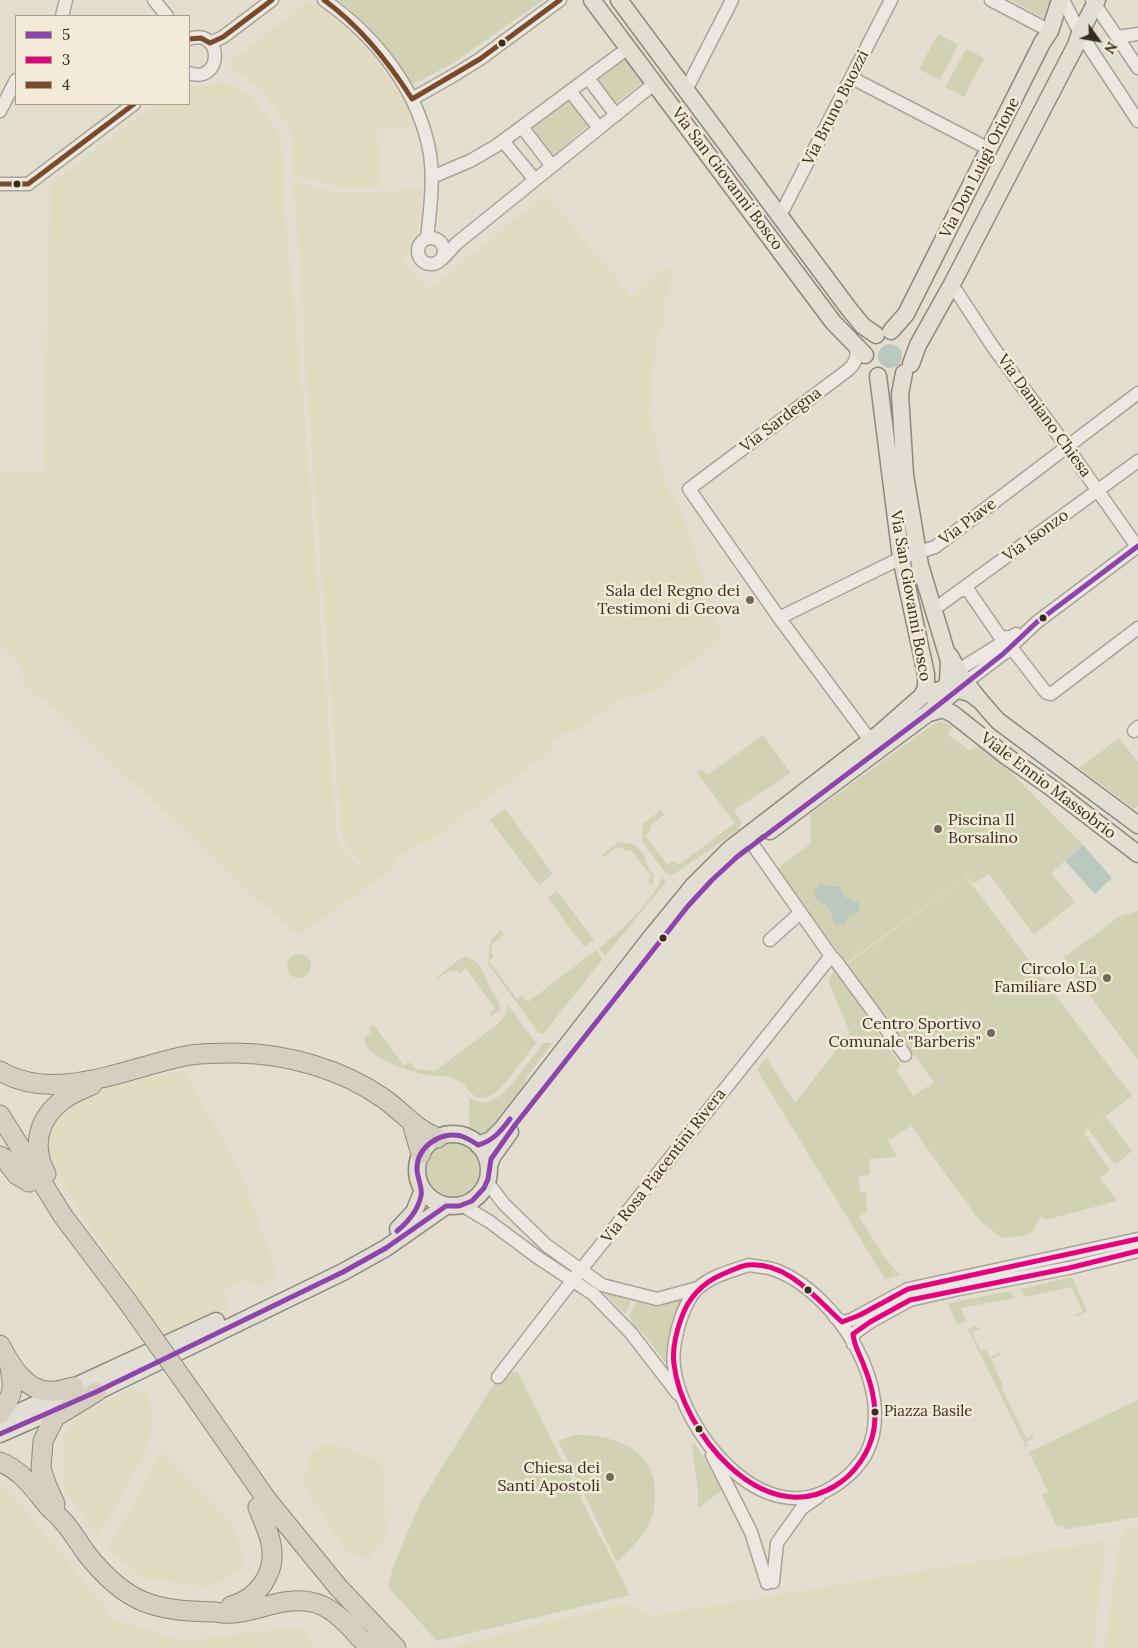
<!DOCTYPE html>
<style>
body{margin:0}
#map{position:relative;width:1138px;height:1648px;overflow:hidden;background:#e3ded0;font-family:Lora,serif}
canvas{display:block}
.legend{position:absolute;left:15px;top:15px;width:175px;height:90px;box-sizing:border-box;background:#f3ebd7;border:1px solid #a89f8e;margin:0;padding:6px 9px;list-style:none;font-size:15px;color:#372c21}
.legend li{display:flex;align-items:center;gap:10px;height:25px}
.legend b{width:25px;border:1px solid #a89f8e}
.north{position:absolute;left:1073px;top:15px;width:50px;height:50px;-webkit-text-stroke:4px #f3ebd7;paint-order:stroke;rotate:122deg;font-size:14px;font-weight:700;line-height:20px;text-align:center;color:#372c21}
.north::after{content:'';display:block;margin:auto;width:18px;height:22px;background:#372c21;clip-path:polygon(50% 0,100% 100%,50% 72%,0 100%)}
</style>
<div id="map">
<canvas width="1138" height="1648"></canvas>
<ul class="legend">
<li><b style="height:6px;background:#8e44ad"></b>5</li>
<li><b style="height:6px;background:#e5007d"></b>3</li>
<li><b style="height:6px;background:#7a4b2a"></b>4</li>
</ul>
<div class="north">N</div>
</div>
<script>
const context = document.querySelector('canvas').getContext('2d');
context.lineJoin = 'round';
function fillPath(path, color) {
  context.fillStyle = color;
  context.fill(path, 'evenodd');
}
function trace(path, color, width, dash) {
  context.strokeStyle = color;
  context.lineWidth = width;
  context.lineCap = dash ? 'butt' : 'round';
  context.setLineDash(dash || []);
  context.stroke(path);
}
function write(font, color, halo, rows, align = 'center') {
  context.font = font + ' Lora,serif';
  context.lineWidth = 5;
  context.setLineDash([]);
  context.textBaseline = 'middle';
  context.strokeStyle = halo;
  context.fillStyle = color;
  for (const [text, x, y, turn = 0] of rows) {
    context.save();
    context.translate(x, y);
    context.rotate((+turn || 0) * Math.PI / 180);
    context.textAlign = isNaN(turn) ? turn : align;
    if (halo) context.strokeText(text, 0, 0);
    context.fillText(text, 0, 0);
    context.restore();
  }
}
fillPath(new Path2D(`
 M309,1L348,29L346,34L365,47L374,57L402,98L416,126L376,130L380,154L381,186L355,187L340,186L293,176L291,134L289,125L266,96L249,80L233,70L230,62Z
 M222,82L232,84L249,95L267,116L281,137L284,205L302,391L200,575L303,392L337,840L372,883L300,934L293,932L101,752L50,705L25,686L22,671L17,658L0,646V472L43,474L51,184L154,104H189V85L203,87Z
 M292,181L332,192H396L415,187L423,192L417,234L411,251L403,262L427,290L340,363L545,195L632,297L667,266L672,269L669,294L664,299L665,324L658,332L656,337L649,414L659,452L665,484L681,511L722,634L717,641L654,692L620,699L577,731L565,732L552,743L549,752L425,844L417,843L397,859L392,868L373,883L342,837L307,390L297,217Z
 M184,1070L243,1177L278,1277L257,1287L244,1279L223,1289L228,1308L164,1336L88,1224L59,1176L47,1155V1136L55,1119L69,1106L87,1096L111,1087Z
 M131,1389L148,1393L153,1419L146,1451L98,1537L63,1487V1437L79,1414Z
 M328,1442L377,1460L382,1466L387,1534L369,1559L347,1552L303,1484L312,1454Z
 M162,1452L235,1528L245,1567L210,1587L142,1578L108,1550Z
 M0,1482L44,1533L114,1619L181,1641L301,1627L315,1648H0Z
 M1138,1528V1648H1105L1118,1550L1124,1530Z
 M1106,1541L1093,1648H448L626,1603L650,1616Z`), '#e1dbc2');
fillPath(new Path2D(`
 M338,0H543L452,64L413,84C391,51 370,25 338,0Z
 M1010,0H1051V5L1046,19Z
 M938,34L958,45L940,80L919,69Z
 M966,49L984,58L964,97L945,87Z
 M625,58L643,82L615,104L596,80Z
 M570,99L589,125L551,157L530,129Z
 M941,721L953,727L948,735L969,750L978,746H985L1083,845L1051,873L1075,902L1034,935L989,874L973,884L967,876L846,963L777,869L811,843L810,814L932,725Z
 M763,735L791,773L734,810L741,821L739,830L737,831L674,874L670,875L665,872L642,841L643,824L661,810L664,815L652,824L649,828L650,832L645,836L668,865L673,861L677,864H680L735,823L697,773L702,769L707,775Z
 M1119,738L1138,762V806L1134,809L1079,768Z
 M505,809L553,874L539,885L490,820Z
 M619,842L633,844L637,847L644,855L648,867L654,876L652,885L648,880L652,877L630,849L627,851C617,844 612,851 604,857L602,855Z
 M661,877L666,882L605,956L599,948C615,936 659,896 661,877Z
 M966,877L1132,1096L1084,1133L1110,1170L1100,1178L1117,1201L1045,1220L1041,1216L1032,1232L1024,1236L1002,1238L979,1220L911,1126L888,1141L897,1157L869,1159L870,1175L859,1176L860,1192H866L867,1211L859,1217L884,1257L900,1275L885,1279L757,1070L766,1057L795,1103L850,1033L828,981L835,969L901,1066L896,1070L913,1096L934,1082L847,964Z
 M557,891L594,940L584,947L548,898Z
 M1138,911V1060L1062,959L1120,916Z
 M501,930L504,934L492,944L491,953L494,957L489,961L517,999L522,995L528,1002L596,950L603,959L543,1034L539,1033L488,964L490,943L494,936Z
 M287 966a12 12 0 1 1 24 0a12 12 0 1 1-24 0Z
 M465,957C481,960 484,975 490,987C493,995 501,1000 500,1009L491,1016L489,1013L495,1009L466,968L460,973C450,967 444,975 436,980L435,979L457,961Z
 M508,1005L536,1043C527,1054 500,1094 488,1097C471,1102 470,1086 457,1080C447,1075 437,1076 427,1075C411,1072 364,1058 364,1038L371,1032L369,1029L374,1025L404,1066L409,1062L415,1068L420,1070L435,1071L499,1023L505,1015Z
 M544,1043H553L528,1075L518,1098L498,1126L483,1136L472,1132C465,1122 472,1109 468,1096C490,1115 509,1087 522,1071C529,1062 536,1052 544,1043Z
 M1106,1117L1132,1151L1115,1165L1089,1130Z
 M422 1171a29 29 0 1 1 58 0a29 29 0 1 1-58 0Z
 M1072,1277L1087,1311L1076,1317V1315L1083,1311L1071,1287L1025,1297L1021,1289Z
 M599,1287L632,1299L625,1314Z
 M1011,1291L1015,1298L961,1308L966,1321L957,1324L948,1303Z
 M683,1299C669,1318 669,1342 667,1365L644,1334L634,1326L629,1316L637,1301L669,1302Z
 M976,1326L980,1329L972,1332L981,1351L986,1349L990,1357L1000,1352L1001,1354L991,1359L1003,1385L1001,1386L1026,1438L1032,1435L1034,1438L1026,1442L1028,1446L1026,1447L968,1329Z
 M517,1371L630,1595L437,1641L388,1587L393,1567L420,1503L498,1377Z
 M1138,1400V1517L1067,1529H1064L1062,1525L1057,1527L1042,1495L1048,1492L1029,1452Z
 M575,1435C611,1434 653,1448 655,1489C655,1499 655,1511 651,1520C644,1536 630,1550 617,1562L558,1441Z
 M695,1444L723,1490L698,1508V1492L692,1446Z`), '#d1d2b4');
fillPath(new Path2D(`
 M878 356a12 12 0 1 1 24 0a12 12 0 1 1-24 0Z
 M1083,845L1112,878L1095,894L1065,861Z
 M820,884L840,887L845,897L858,902L860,907L859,911L849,916L845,924L836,925C831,920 833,915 829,910C826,903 817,903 814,896L815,890Z`), '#bac8c0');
const minor = new Path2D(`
 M154,0L167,16
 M324,0C376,36 419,91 430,154C434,182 430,211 427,238
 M991,0L1050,31
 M1063,0L1080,33L1138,121
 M1092,0L1138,68
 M62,16L66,0
 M1117,37L1138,34
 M189,39C224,27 223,85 189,73
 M210,43L223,37L272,0
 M588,78L616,115
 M852,78L989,149
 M686,90L732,0
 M570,91L599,128
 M412,99L456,74L480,59L560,0
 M0,111L16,80
 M522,127L552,166
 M503,141L535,180
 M432,177L470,161L496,146L628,48
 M0,184H28L134,104
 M778,214L784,208L891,0
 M418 251a13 13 0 1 1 26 0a13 13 0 1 1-26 0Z
 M442,259L457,243L655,83
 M951,286L957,292L993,347L1067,447L1138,548
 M854,342C859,353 857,362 848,370L689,489L780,619L870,740
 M961,590H968L1001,638L1010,637
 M933,610L1138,461
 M779,618L901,558L935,547L1138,393
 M1003,654L1010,650L1014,651L1044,690L1047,693L1051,694L1138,628
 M952,674L1016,634
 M966,682L1003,654L1037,622L1138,546
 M1134,731L1138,727
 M753,845L831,956L836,961L905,1055
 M770,940L800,913
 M487,1182L504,1204L546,1245L602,1285L657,1299L698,1288
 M462,1205L490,1222L537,1257L593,1294L631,1333L678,1394
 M749,1265C758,1267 770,1267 778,1271C837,1295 897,1389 867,1452C859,1467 847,1478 833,1487C762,1532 682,1431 674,1367C672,1352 676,1332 681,1318C685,1307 689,1297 697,1289C711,1276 731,1271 749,1265Z
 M835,1317L842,1322L851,1320L908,1289L1138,1239
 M853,1344V1334L870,1322L910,1300L959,1289L1069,1268L1138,1251
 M498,1377L572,1281L831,956
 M712,1455L751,1532L767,1583
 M773,1582L777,1543L802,1508L819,1496`);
const major = new Path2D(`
 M592,0L833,322L865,355
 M619,0L849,309L863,326L876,335
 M891,331L906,314L1042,43L1050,31L1060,0
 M911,364L918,345L951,286L1076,45L1080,33L1097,0
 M904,373L900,394L905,475L920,565L949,661L948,681L941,698
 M878,376L901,558L926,674V688L922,696
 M950,656C962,680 980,701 998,721L1138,825
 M929,713L943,709L953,714L1006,756L1049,786L1138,854
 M770,831L927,714L960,687
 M417 1170a36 36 0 1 1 72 0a36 36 0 1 1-72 0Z
 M478,1145L491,1140L502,1129L652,936L693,886L730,849L880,733L922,696L939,690L955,689L970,693L979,700
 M489,1166L492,1157L510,1132
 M398,1229L414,1212L423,1190
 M0,1421L216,1321
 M0,1434L96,1392L343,1272L386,1248L446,1206`);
const highway = new Path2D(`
 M0,1071C57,1105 132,1065 191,1055C206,1053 222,1053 237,1053C288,1054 341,1069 383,1098C402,1111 416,1130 438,1138
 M0,1115L63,1216L127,1301
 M412,1123L421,1154
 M0,1156L5,1159L17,1175L29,1182
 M46,1174C31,1146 38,1118 64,1099C72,1093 83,1089 92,1085
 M0,1345C11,1366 27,1394 54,1391C61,1391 67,1388 74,1387
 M198,1401L267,1500L338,1587L396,1648
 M0,1414C15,1392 14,1387 9,1362
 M0,1462C21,1470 34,1489 48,1506C52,1511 57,1514 61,1519C71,1529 78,1542 86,1553C126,1604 154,1611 216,1612C247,1619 278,1595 311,1602C328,1605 340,1617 352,1629C355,1632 358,1637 362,1640C367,1643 374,1645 380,1648
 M55,1504L47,1486L41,1469L43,1441L55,1417L96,1392
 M231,1606C258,1599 277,1572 271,1544C269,1531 262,1519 258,1507`);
trace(minor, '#a9a398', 15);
trace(major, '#8e897f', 19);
trace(highway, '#8e897f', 21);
trace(minor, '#ece8e1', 12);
trace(major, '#e3ded3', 16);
trace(highway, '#d5cec1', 19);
const highwayBridge = new Path2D(`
 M127,1301L198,1401`);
trace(highwayBridge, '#8e897f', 21, []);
trace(highwayBridge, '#d5cec1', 19);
trace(new Path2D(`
 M397,1231C408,1222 418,1210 421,1196C423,1187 417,1178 417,1169C417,1147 440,1131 461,1136C467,1138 472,1141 478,1145C493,1141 501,1131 510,1119
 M0,1434L96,1392L343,1272L386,1248L446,1206H459L472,1201L484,1188L488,1179L491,1159L515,1125L688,906L712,880L737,857L927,714L1003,654L1037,622L1138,546`), '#8e44ad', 5);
trace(new Path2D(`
 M1138,1239L908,1289L860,1315L842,1322C815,1298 789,1262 748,1265C739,1266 731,1271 723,1274C702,1283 688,1298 681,1319C676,1333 672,1349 674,1364C681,1430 762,1531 835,1486C855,1474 870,1452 874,1429C877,1408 872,1385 864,1366C860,1355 854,1346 853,1334L870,1322L910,1300L1069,1268L1138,1251`), '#e5007d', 5);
trace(new Path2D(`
 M324,0C361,27 388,61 412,99L480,59L560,0
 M189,39L201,38L210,43L223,37L272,0
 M0,184H28L134,104`), '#7a4b2a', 5);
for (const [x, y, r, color] of [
 [502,43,4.5,"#372c21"],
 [17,184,4.5,"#372c21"],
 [750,600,5,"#736a5e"],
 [1043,618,4.5,"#372c21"],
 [938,829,5,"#736a5e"],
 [663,938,4.5,"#372c21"],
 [1107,978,5,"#736a5e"],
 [991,1033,5,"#736a5e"],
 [808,1290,4.5,"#372c21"],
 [875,1412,4.5,"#372c21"],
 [699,1429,4.5,"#372c21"],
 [610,1477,5,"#736a5e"]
]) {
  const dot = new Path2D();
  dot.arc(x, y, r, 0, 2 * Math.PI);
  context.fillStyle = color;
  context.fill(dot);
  trace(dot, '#f3ebd7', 2);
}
write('15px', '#372c21', '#f3ebd7', [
 ["Piazza Basile",884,1412]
], 'left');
write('16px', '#372c21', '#f3ebd7', [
 ["Via Bruno Buozzi",836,108,-63],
 ["Via Don Luigi Orione",980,168,-63],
 ["Via San Giovanni Bosco",727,179,53],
 ["Via Damiano Chiesa",1044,416,54],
 ["Via Sardegna",781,420,-37],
 ["Via Piave",968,522,-37],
 ["Via Isonzo",1036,536,-36],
 ["Via San Giovanni Bosco",910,596,80],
 ["Viale Ennio Massobrio",1048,786,37],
 ["Via Rosa Piacentini Rivera",664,1166,-52]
]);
write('16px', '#372c21', '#f3ebd7', [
 ["Sala del Regno dei",740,591],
 ["Testimoni di Geova",740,609],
 ["Piscina Il",948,820,"left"],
 ["Borsalino",948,838,"left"],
 ["Circolo La",1097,969],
 ["Familiare ASD",1097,987],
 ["Centro Sportivo",981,1024],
 ["Comunale \"Barberis\"",981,1042],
 ["Chiesa dei",600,1468],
 ["Santi Apostoli",600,1486]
], 'right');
</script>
